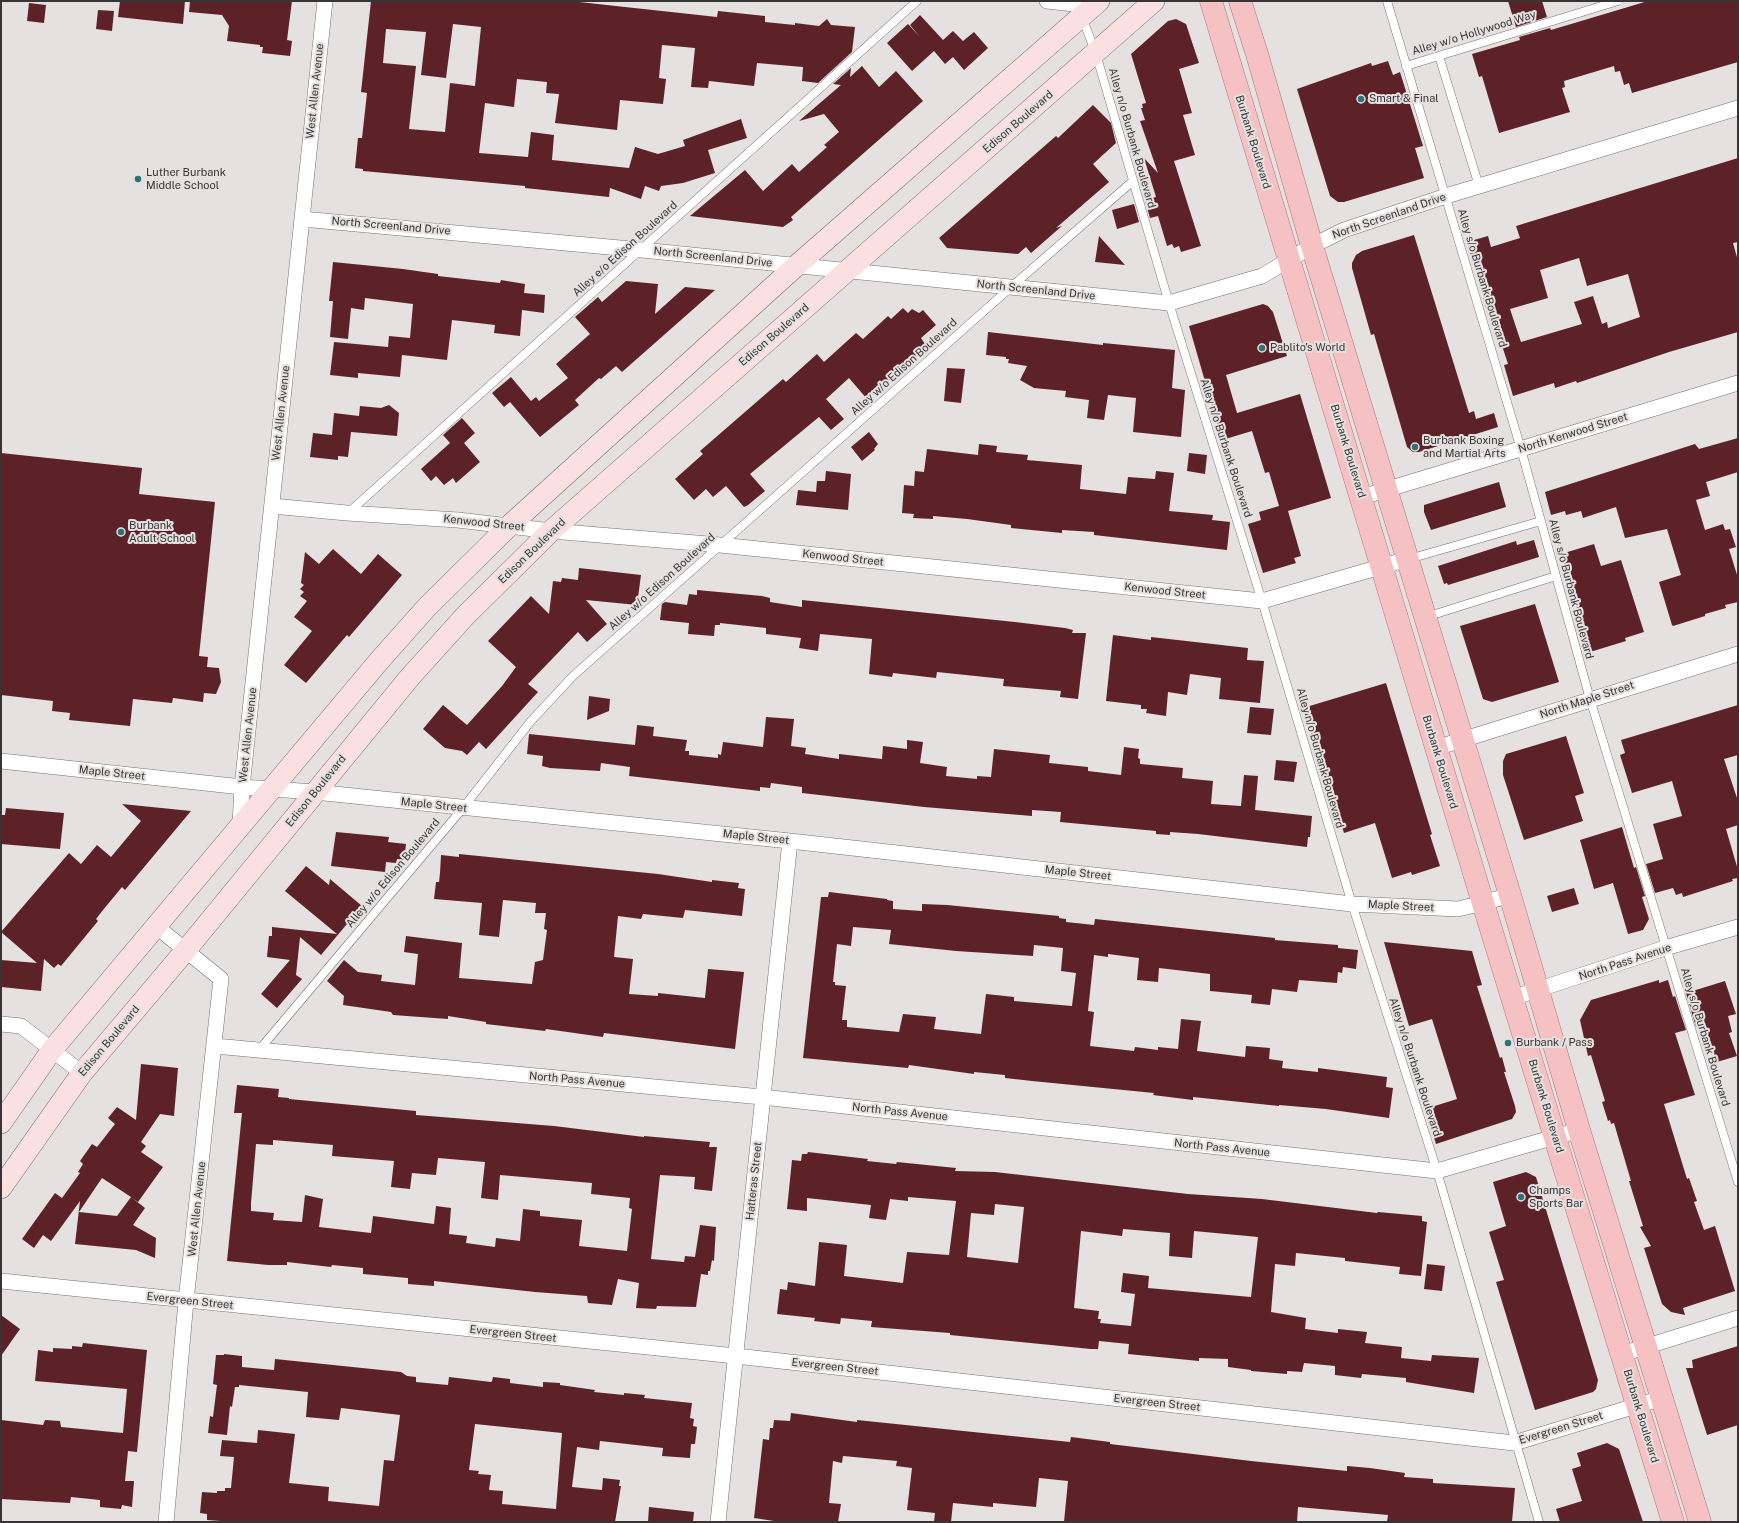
<!DOCTYPE html>
<style>
body{margin:0}
#map{position:relative;width:1739px;height:1523px;overflow:hidden;background:#e5e1e1;font-family:"Public Sans",sans-serif}
canvas{display:block}
.frame{position:absolute;inset:0;border:2px solid #363434;pointer-events:none}
</style>
<div id="map">
<canvas width="1739" height="1523"></canvas>
<div class="frame"></div>
</div>
<script>
const context = document.querySelector('canvas').getContext('2d');
context.lineJoin = 'round';
function fillPath(path, color) {
  context.fillStyle = color;
  context.fill(path, 'evenodd');
}
function trace(path, color, width, dash) {
  context.strokeStyle = color;
  context.lineWidth = width;
  context.lineCap = dash ? 'butt' : 'round';
  context.setLineDash(dash || []);
  context.stroke(path);
}
function write(font, color, halo, rows, align = 'center') {
  context.font = font + ' "Public Sans",sans-serif';
  context.lineWidth = 4;
  context.setLineDash([]);
  context.textBaseline = 'middle';
  context.strokeStyle = halo;
  context.fillStyle = color;
  for (const [text, x, y, turn = 0] of rows) {
    context.save();
    context.translate(x, y);
    context.rotate((+turn || 0) * Math.PI / 180);
    context.textAlign = isNaN(turn) ? turn : align;
    if (halo) context.strokeText(text, 0, 0);
    context.fillText(text, 0, 0);
    context.restore();
  }
}
fillPath(new Path2D(`
 M120,1H185L183,24L118,17Z
 M190,1H292L287,40L292,41L290,56L262,53L263,47H260V45L227,41L229,26L222,15L189,12Z
 M371,1H570L717,17L718,11L765,16V22L795,25V23L819,26L827,19L831,25L855,27L852,52L818,83L802,81L803,67L757,63L754,86L709,81L708,88L691,87L695,48L662,45L659,78L666,79L663,104L620,100L617,130L555,123L559,94L546,93L547,82L517,79L514,107L485,103L479,153L528,157L531,132L554,135L552,160L629,168L635,147L658,154L685,146L683,140L741,119L747,138L708,150L715,173L683,183L661,186L659,191L645,186L641,199L610,188L609,197L525,188V186L363,171V169L355,168L358,138H362L367,93L361,92ZM453,24L481,27L475,86L450,83L445,132L409,129L416,66L383,63L386,29L426,32L421,75L446,78Z
 M1508,1H1542L1547,17L1516,27Z
 M1648,1H1738V62L1632,93L1629,83L1624,85L1620,71L1615,72L1614,66L1564,81L1565,87L1562,88L1570,112L1499,133L1482,76L1479,77L1472,54L1520,40L1519,37L1550,28L1551,30Z
 M29,3L46,5L44,23L27,21Z
 M98,10L114,11L112,31L96,29Z
 M920,15L943,40L953,31L963,41L974,32L988,48L964,70L953,57L945,64L934,51L912,71L887,43L908,24L920,37L910,25Z
 M1176,19L1186,24L1199,63L1179,69L1192,113L1183,115L1195,155L1174,161L1201,246L1181,252L1179,246L1174,248L1172,244L1167,246L1158,216L1150,218L1145,200L1156,197L1144,158L1158,173L1140,121L1145,120L1141,108H1143L1142,104L1146,103L1131,54L1168,21Z
 M1388,61L1393,75L1400,72L1423,146L1415,148L1424,178L1344,202H1338L1330,196L1297,89L1371,63L1372,66Z
 M862,66L879,87L896,71L923,101L791,217L793,220L783,227L690,216L745,170L763,191L792,164L799,172L827,147L824,145L839,132L824,114L799,121L841,85L833,84L851,68L850,77Z
 M1093,105L1111,123L1116,143L1093,164L1109,182L1056,228L1062,226L1031,253L1026,247L1018,254L947,248L939,238L1056,136L1058,138Z
 M1738,158V242L1733,243L1738,261V332L1669,352L1577,383L1576,381L1555,388L1554,383L1513,396L1504,365L1508,364L1492,315L1489,316L1483,298L1486,297L1478,268L1475,269L1467,242L1488,236L1491,247L1520,238L1516,226ZM1579,258L1587,286L1628,274L1640,317L1608,328L1607,322L1602,324L1593,296L1574,302L1582,324L1521,342L1510,309L1548,298L1540,270Z
 M1134,204L1139,222L1117,229L1112,210Z
 M1414,235L1469,413L1474,411L1476,419L1494,413L1498,427L1419,452H1413L1407,447L1374,334L1371,335L1352,268V263L1356,255L1362,251Z
 M1099,236L1125,265L1095,262Z
 M333,262L403,269L438,274V276L500,283L501,280L525,284L524,293L545,295L544,313L522,310L520,336L494,333L495,325L452,320L447,360L402,355L400,377L358,373V378L330,375L334,342L388,347L389,336L410,338L413,304L365,298L364,310L351,308L348,339L330,337L333,301H329Z
 M626,281L658,284L655,314L685,287L715,290L622,372L616,366L601,379L599,378L575,400L579,405L540,437L510,402L504,407L492,393L511,377L531,401L536,397L539,401L568,378L556,364L590,334L575,317L598,297L602,302Z
 M1263,304L1268,306L1273,312L1287,356L1226,375L1237,413L1300,394L1331,498L1288,511L1301,556L1294,558L1296,563L1263,573L1248,524L1261,520L1259,512L1279,506L1269,472L1265,473L1252,431L1222,440L1189,326Z
 M903,308L908,313L912,309L919,313L923,310L936,325L921,338L925,344L924,345L926,348L867,399L849,378L826,399L844,419L831,430L819,417L750,474L765,491L748,505L744,507L726,486L713,497L706,489L694,500L675,479L703,454L700,451L783,379L786,382L817,354L824,362L856,333L863,339L888,316L891,319Z
 M988,332L1103,345V343L1175,350L1172,388L1185,390L1181,437L1133,432L1136,398L1108,395L1104,420L1087,418L1089,400L1065,397L1066,391L1034,388L1020,380L1027,366L1008,363L1009,359H1006V357L986,355Z
 M947,368L965,369L961,403L944,401Z
 M389,405L399,413L397,436L351,432L348,457L338,456V460L310,457L313,433L332,435L334,413L359,416L360,406L381,408Z
 M462,418L475,433L464,443L480,462L456,483L453,478L444,485L436,476L431,481L421,469L450,443L443,435Z
 M869,432L878,444L874,449L875,450L862,461L851,447Z
 M1738,438V472L1706,482L1710,496L1696,500L1705,530L1723,524L1725,530L1730,529L1736,547L1729,549L1738,578V602L1725,605L1726,608L1705,614V616L1673,626L1672,625L1659,582L1681,575L1667,529L1625,538L1616,507L1583,518L1581,511L1566,515L1565,511L1551,515L1545,492L1695,444L1699,449Z
 M979,444L997,446L996,452L1028,455L1027,460L1082,465L1080,489L1126,494L1128,477L1155,479L1156,471L1174,473L1169,511L1213,515L1212,520L1230,522L1227,550L1094,535V532L1062,530V533L1011,528V525L967,519L933,516V519L913,518L914,514L902,513L904,485L914,486L915,471L924,472L927,449L978,455Z
 M1,453L142,468L139,494L215,502L199,656L208,657L207,667L219,668L221,682L216,694L204,693L203,702L173,698L172,703L133,699L130,726L69,720L70,713L52,711L53,701L1,695Z
 M1189,453L1207,455L1205,474L1187,471Z
 M826,471L851,474L848,510L796,505L798,490L816,492L817,481H825Z
 M1499,482L1506,507L1431,530L1424,512V505Z
 M1534,540L1539,557L1448,585L1447,583L1444,584L1438,566L1516,541L1517,545Z
 M1594,544L1601,566L1621,560L1644,632L1625,638L1626,641L1590,652L1561,554Z
 M333,549L361,574L378,554L402,575L349,637L347,635L306,683L284,665L312,631L294,617L307,601L300,596L304,592L300,589L304,585L301,583L305,552L319,564Z
 M579,568L641,575L637,605L586,600L607,624L587,642L578,632L528,684L538,692L486,749L479,742L467,755L462,751L445,748L423,729L443,705L467,725L502,686L516,667L488,641L531,596L549,614L553,581L561,582L562,578L578,580Z
 M697,590L762,596L770,598V602L802,607V600L1015,622L1065,628L1073,630L1072,633H1086L1078,699L1060,697L1061,691L1003,686L1004,679L937,672L936,678L893,673L892,677L869,674L872,639L820,634L818,651L799,648L801,638L766,634V628L720,623V625H715L714,636L688,634L689,623L660,620L662,604L665,602L687,605L689,594L697,595Z
 M1535,604L1559,682L1492,702L1483,699L1460,626Z
 M1113,635L1151,640V637L1248,648L1247,660L1264,661L1260,703L1219,699L1221,678L1190,674L1187,695L1168,692L1166,716L1146,713L1147,709H1141V705L1106,701Z
 M1386,683L1432,834L1430,835L1440,866L1412,875L1411,872L1392,878L1375,823L1344,833L1337,811L1335,812L1303,708Z
 M589,696L610,699L609,711L587,720Z
 M1738,705V755L1724,759L1738,801V825L1726,829L1738,870V878L1732,879L1733,881L1683,897L1682,893L1676,895L1673,888L1655,893L1646,864L1663,859L1653,824L1682,816L1672,781L1632,793L1620,755L1625,753L1621,740Z
 M1250,707L1274,709L1271,735L1247,733Z
 M766,717L794,719L791,746L806,748L805,754L839,759V754L882,759L883,746L907,749V740L923,742L920,763L947,767L946,776L977,779V776L991,777L994,749L1050,755L1049,763L1088,767V771L1121,775L1124,747L1139,749L1138,758L1140,759V764L1183,768L1182,778L1213,781L1211,804L1241,806L1244,775L1258,776L1255,810L1312,816L1310,837H1308L1307,847L1198,834L1170,832V835L1156,834V831L1060,822L1061,812L1032,810V816L924,807L802,793V787L771,783L770,788L760,787V791L629,776L630,767L601,763L600,771L550,768L542,766L543,756L527,754L529,734L635,745L637,725L654,727L653,736L687,740L685,751H689V755L718,758V754L721,755L723,742L763,747Z
 M1566,736L1584,793L1575,796L1583,821L1524,840L1503,775V761L1506,754Z
 M1276,760L1297,762L1294,782L1274,780Z
 M122,804L191,811L125,890L122,887L103,910L96,919L98,921L61,966L58,964L54,968L44,959L41,991L1,987V960L37,963L1,932L69,853L81,864L97,845L111,857L141,821Z
 M6,808L64,813L60,849L1,844V815H5Z
 M1622,827L1634,868L1636,867L1645,896L1642,897L1649,919L1643,930L1628,934L1613,883L1594,889L1580,840Z
 M336,832L389,837L388,842L406,844L404,860L397,859L396,863L386,862L385,872L331,866Z
 M459,854L658,874L712,882V880L739,883L738,888L745,889L742,916L685,910L683,918L643,914L641,919L618,916L614,957L633,959L629,994L658,996V993L705,998L708,969L744,972L735,1049L604,1033L603,1037L546,1029L545,1031L486,1024V1022L448,1016V1019L393,1015L391,1012L343,1005L344,996L327,981L344,960L358,972L382,975L381,981L415,985L418,954L404,952L406,936L462,943L459,978L532,984L535,962L543,960L547,930L544,929L546,913H535L536,903L503,900L499,937L479,935L482,903L434,899L436,882H439L440,873L441,855L459,857Z
 M306,866L329,885L330,879L362,906L321,955L300,937L296,975L302,979L277,1008L261,994L290,960L267,957L269,936H272V927L337,934L285,891Z
 M1574,888L1579,904L1552,912L1547,896Z
 M829,892L887,899V900L893,901V909L922,911V904L947,905L1059,916V918L1066,919V922L1094,925L1095,919L1275,938V940L1338,945V948L1358,950L1356,969L1343,967L1342,973L1338,972L1337,983L1299,980L1297,992L1272,989L1270,1005L1251,1003L1252,995L1210,991V974L1159,968L1158,982L1137,980L1139,958L1108,954V957L1094,955L1088,1011L1094,1012L1090,1046L1134,1051L1135,1047L1158,1050V1047L1178,1049L1181,1019L1201,1021L1197,1051L1245,1057L1246,1046L1270,1048L1269,1059L1283,1061L1282,1068L1318,1072V1068L1387,1077L1386,1087L1393,1088L1389,1118L1326,1109L1279,1105V1106L1193,1097V1100L1153,1095L1154,1093L1032,1081L1005,1078V1075L974,1072V1074L909,1065L908,1068L803,1058L821,897H828ZM853,927L891,930L889,944L956,951L1033,956L1034,945L1063,948L1061,971L1076,973L1072,1006L1014,1001V997L986,994L981,1034L934,1029L936,1017L903,1014L899,1032L847,1027V1020H842L846,986L835,985V982H833L837,944L851,946Z
 M1384,942L1472,951L1482,985L1477,986L1500,1058L1502,1057L1506,1072H1504L1515,1106L1516,1112L1512,1119L1436,1144L1425,1109L1457,1099L1432,1019L1409,1026Z
 M1659,980V983L1668,980L1673,997L1675,996L1686,1030L1675,1033L1695,1095L1664,1104L1687,1179L1689,1178L1697,1201L1694,1202L1704,1230L1715,1226L1735,1291L1683,1308L1685,1315L1671,1312L1662,1304L1644,1248L1651,1246L1640,1227L1643,1226L1629,1181H1631L1614,1123L1611,1124L1610,1120L1608,1121L1602,1102L1605,1101L1591,1055L1588,1056L1580,1020L1591,1000Z
 M1725,981L1736,1014L1728,1016L1732,1032L1729,1033L1737,1056L1717,1062L1703,1025L1696,1027L1686,993Z
 M141,1064L178,1068L174,1116L160,1114L141,1142L146,1146L141,1152L163,1167L138,1202L131,1197L145,1208L133,1225L156,1238L155,1258L136,1250L75,1244L80,1201L51,1241L43,1235L34,1248L22,1239L55,1193L62,1198L80,1173L78,1172L83,1164L80,1161L92,1144L97,1147L115,1124L108,1118L117,1107L136,1120ZM102,1178L131,1197L117,1216L79,1212Z
 M237,1085L279,1089L278,1097L289,1098V1099L416,1111V1115L554,1126L644,1137V1136L710,1142L709,1147H717L712,1191L694,1189L695,1177L660,1175L651,1259L684,1262L685,1256L695,1257L700,1225L716,1227L714,1261L712,1260L710,1271H708V1275L701,1274L696,1307L657,1306L656,1309L636,1308L639,1283L618,1279L612,1305L588,1303L587,1296L535,1292L434,1281V1286L408,1284V1278L363,1274V1268L332,1265L331,1267L287,1262V1265H268L227,1261L242,1113H234ZM273,1140L333,1145L332,1156L394,1161L391,1187L410,1189L412,1173L436,1175L438,1158L485,1162L481,1198L498,1200L500,1175L592,1183L591,1194L630,1198L629,1208L632,1209L627,1251L579,1246L582,1220L540,1216V1211L523,1209L520,1241L496,1238L495,1247L466,1243L467,1236L449,1234L451,1208L436,1206L434,1224L373,1216L371,1233L319,1227L323,1199L305,1195L302,1222L273,1220L274,1213L251,1211V1203L256,1144L273,1145Z
 M808,1152L868,1159L867,1161L896,1164L897,1162L956,1168L955,1171L995,1172L1188,1194L1262,1199L1377,1213L1378,1212L1422,1216V1221L1427,1222L1421,1276L1399,1274L1400,1267L1345,1261V1258L1296,1253L1295,1266L1275,1264L1271,1312L1306,1318L1305,1329L1338,1333V1329L1367,1332L1365,1343L1402,1347L1401,1358L1431,1361L1432,1355L1479,1358L1474,1393L1406,1382V1378L1362,1374L1361,1378L1335,1375V1366L1304,1363L1302,1372L1287,1371V1374L1251,1371V1370L1228,1367V1359L1199,1358V1361L1128,1354L1129,1344L1099,1341L1098,1349H1091L950,1335V1333L871,1327L872,1321L841,1318L840,1324L814,1321L815,1318L777,1314L780,1289L787,1290L788,1282L815,1286L819,1242L847,1245L844,1276L903,1283L907,1252L949,1255L956,1201L908,1197V1201L890,1199L886,1220L869,1218L871,1205L807,1198V1211L787,1209L792,1160L801,1161L802,1154H807ZM995,1204L1024,1207L1018,1263L967,1257L971,1213L994,1215ZM1123,1229L1170,1233L1169,1256L1192,1258L1194,1231L1258,1237L1251,1297L1148,1288L1149,1276L1123,1273L1121,1292L1135,1294L1131,1326L1100,1323L1101,1319H1098L1099,1311L1074,1308L1081,1231L1122,1236Z
 M1526,1172L1536,1177L1598,1380L1596,1389L1593,1392L1535,1410L1496,1282L1504,1280L1489,1232L1506,1226L1493,1182Z
 M1427,1264L1445,1266L1442,1291L1424,1289Z
 M1,1315L20,1329L1,1356Z
 M83,1343L147,1350L137,1452L128,1451L125,1481H134L132,1507L122,1505L121,1509L100,1507V1500L71,1497L70,1503L1,1499V1420L43,1425L45,1420L60,1421L61,1427L123,1433L127,1389L35,1381L38,1350L53,1352V1348L72,1349V1346L82,1347Z
 M1738,1346V1425L1707,1435L1686,1368H1693L1692,1360Z
 M224,1354L242,1356V1367L274,1370L275,1359L401,1372L407,1376L416,1377V1382L448,1385L449,1377L491,1382L492,1381L493,1377L510,1379V1383L543,1387V1382L560,1383V1385L595,1390L594,1392L624,1395V1393L645,1395L644,1398L692,1403L690,1418L694,1419L693,1426L697,1427L695,1444H691L690,1458L662,1456L663,1448L600,1441L599,1450L577,1447L572,1487L602,1490L603,1478L620,1480L619,1486H621L615,1522H235L207,1520V1514L200,1513L202,1492L217,1493V1491H225V1488H231L234,1457L220,1456L222,1440L257,1443L258,1430L295,1434L289,1483L329,1487L328,1501L379,1506L384,1460L394,1461L400,1415L341,1408L339,1420L306,1417L308,1392L239,1385V1387H235L232,1407L230,1406L227,1435L208,1433L210,1416L213,1417L217,1385L213,1384L216,1355H224ZM475,1424L562,1433L556,1509L502,1504L503,1491L489,1490L491,1475L478,1474L479,1471L469,1470Z
 M791,1413L857,1422V1420L1070,1442L1071,1437L1110,1442V1444L1251,1461L1347,1471V1466L1370,1468L1405,1473L1404,1477L1433,1479V1483L1515,1488L1512,1522H1387L1388,1515L1298,1507L1297,1522H1064L1068,1481L1039,1478L1036,1507L993,1503V1507L953,1503L951,1522H934L935,1513L907,1510L912,1468L896,1466L897,1461L843,1456L842,1463L833,1461L829,1503L841,1504L838,1522H774V1521L754,1518L763,1439L769,1440L770,1428H773L774,1420L790,1421Z
 M1607,1443L1619,1449L1643,1522H1560L1556,1509L1582,1501L1572,1469L1581,1466L1577,1453Z
 M649,1507L694,1512L693,1522H648Z`), '#5d2228');
const service = new Path2D(`
 M1387,1L1521,449L1590,699L1738,1182
 M1082,17L1096,54L1169,303L1262,601L1352,904L1437,1171L1539,1522
 M1439,56L1479,186
 M1406,66L1618,1
 M348,513L917,1
 M1409,559L1541,521
 M1426,617L1556,576
 M259,1050L463,808L531,721L573,676L1010,288L1133,181`);
const minor = new Path2D(`
 M1047,1L1093,6
 M302,219L642,250L1169,303L1262,276L1312,246L1344,230L1446,196L1738,108
 M1362,497L1738,383
 M272,506L347,513L458,520L551,531L720,545L1262,601L1408,559
 M1436,748L1738,654
 M1,761L242,787L315,792L790,841L1352,904L1458,909L1483,903L1510,895
 M240,825L242,787L325,1
 M157,927L221,979L186,1301L166,1522
 M1512,998L1665,948L1738,927
 M1,1024L21,1026L82,1073
 M215,1046L762,1097L1437,1171L1579,1130
 M1,1281L736,1356L1514,1443L1662,1398
 M1622,1354L1738,1318
 M718,1522L790,841`);
const secondary = new Path2D(`
 M1,1123L52,1050L379,661L427,607L509,526L796,266L1099,1
 M1,1188L82,1073L186,950L410,677L466,615L551,531L1154,1`);
const primary = new Path2D(`
 M1211,1L1483,903L1673,1522
 M1240,1L1257,54L1312,246L1510,895L1579,1130L1700,1522`);
trace(service, '#757171', 9);
trace(minor, '#757171', 16);
trace(secondary, '#757171', 22);
trace(primary, '#af7477', 23);
trace(service, '#fff', 8);
trace(minor, '#fff', 15);
trace(secondary, '#fae0e1', 21);
trace(primary, '#f6c1c3', 22);
for (const [x, y, r, color] of [
 [1361,99,4,"#2a7476"],
 [138,179,4,"#2a7476"],
 [1262,348,4,"#2a7476"],
 [1415,447,4,"#2a7476"],
 [121,532,4,"#2a7476"],
 [1508,1043,4,"#2a7476"],
 [1521,1197,4,"#2a7476"]
]) {
  const dot = new Path2D();
  dot.arc(x, y, r, 0, 2 * Math.PI);
  context.fillStyle = color;
  context.fill(dot);
  trace(dot, '#e5e1e1', 1.5);
}
write('11px', '#363434', '#e5e1e1', [
 ["Alley w/o Hollywood Way",1474,33,-17],
 ["West Allen Avenue",315,91,-84],
 ["Edison Boulevard",1018,122,-41],
 ["Alley n/o Burbank Boulevard",1132,138,74],
 ["Burbank Boulevard",1253,142,73],
 ["North Screenland Drive",1389,216,-19],
 ["North Screenland Drive",391,226,5],
 ["Alley e/o Edison Boulevard",625,249,-42],
 ["North Screenland Drive",713,257,6],
 ["Alley s/o Burbank Boulevard",1482,278,73],
 ["North Screenland Drive",1036,290,6],
 ["Edison Boulevard",774,335,-41],
 ["Alley w/o Edison Boulevard",904,367,-42],
 ["West Allen Avenue",281,413,-84],
 ["North Kenwood Street",1573,433,-17],
 ["Alley n/o Burbank Boulevard",1226,448,72],
 ["Burbank Boulevard",1348,451,73],
 ["Kenwood Street",484,523,6],
 ["Edison Boulevard",532,551,-44],
 ["Kenwood Street",843,558,6],
 ["Alley w/o Edison Boulevard",662,582,-42],
 ["Alley s/o Burbank Boulevard",1571,589,75],
 ["Kenwood Street",1165,591,6],
 ["North Maple Street",1587,700,-18],
 ["West Allen Avenue",248,735,-84],
 ["Alley n/o Burbank Boulevard",1320,758,74],
 ["Burbank Boulevard",1440,762,73],
 ["Maple Street",112,773,6],
 ["Edison Boulevard",316,791,-51],
 ["Maple Street",434,805,6],
 ["Maple Street",756,837,6],
 ["Alley w/o Edison Boulevard",393,873,-50],
 ["Maple Street",1078,873,6],
 ["Maple Street",1401,906,3],
 ["North Pass Avenue",1625,962,-18],
 ["Alley s/o Burbank Boulevard",1705,1037,73],
 ["Edison Boulevard",109,1041,-50],
 ["Alley n/o Burbank Boulevard",1415,1067,72],
 ["North Pass Avenue",577,1080,5],
 ["Burbank Boulevard",1546,1106,73],
 ["North Pass Avenue",900,1112,6],
 ["North Pass Avenue",1222,1148,6],
 ["Hatteras Street",754,1181,-84],
 ["West Allen Avenue",197,1209,-84],
 ["Evergreen Street",190,1301,6],
 ["Evergreen Street",513,1334,6],
 ["Evergreen Street",835,1367,6],
 ["Evergreen Street",1157,1403,6],
 ["Burbank Boulevard",1641,1416,73],
 ["Evergreen Street",1561,1428,-17]
]);
write('11px', '#363434', '#e5e1e1', [
 ["Smart & Final",1369,99],
 ["Luther Burbank",146,173],
 ["Middle School",146,186],
 ["Pablito's World",1270,348],
 ["Burbank Boxing",1423,441],
 ["and Martial Arts",1423,454],
 ["Burbank",129,526],
 ["Adult School",129,539],
 ["Burbank / Pass",1516,1043],
 ["Champs",1529,1191],
 ["Sports Bar",1529,1204]
], 'left');
</script>
